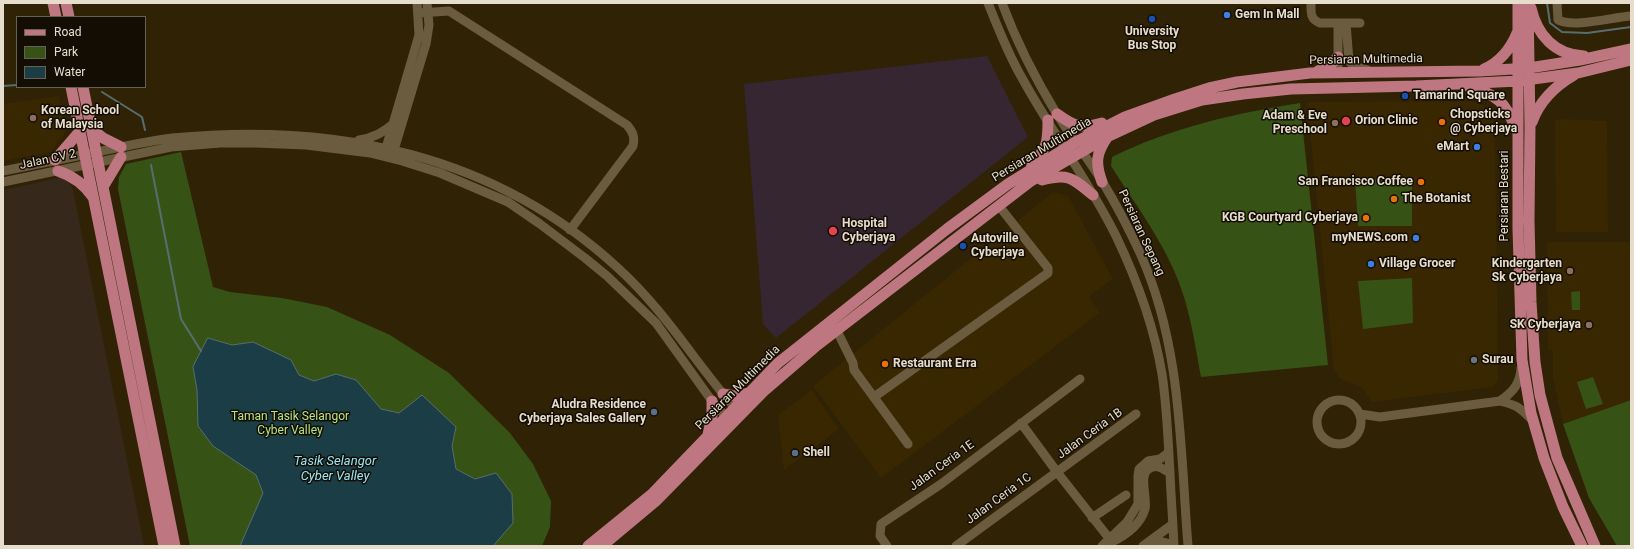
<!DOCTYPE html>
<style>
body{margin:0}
#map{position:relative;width:1634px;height:549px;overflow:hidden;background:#302205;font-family:Roboto,sans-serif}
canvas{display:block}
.frame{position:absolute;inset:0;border:4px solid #e6ddcd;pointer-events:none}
.legend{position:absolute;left:16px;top:16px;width:130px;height:72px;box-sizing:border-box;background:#130d03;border:1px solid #676054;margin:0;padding:5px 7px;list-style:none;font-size:12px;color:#e6ddcd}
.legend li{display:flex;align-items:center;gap:8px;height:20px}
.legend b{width:20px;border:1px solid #676054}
</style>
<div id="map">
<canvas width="1634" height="549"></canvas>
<div class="frame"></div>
<ul class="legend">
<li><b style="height:5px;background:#be7780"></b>Road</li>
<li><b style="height:11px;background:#375215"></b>Park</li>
<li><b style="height:11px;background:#1b3d45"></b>Water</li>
</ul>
</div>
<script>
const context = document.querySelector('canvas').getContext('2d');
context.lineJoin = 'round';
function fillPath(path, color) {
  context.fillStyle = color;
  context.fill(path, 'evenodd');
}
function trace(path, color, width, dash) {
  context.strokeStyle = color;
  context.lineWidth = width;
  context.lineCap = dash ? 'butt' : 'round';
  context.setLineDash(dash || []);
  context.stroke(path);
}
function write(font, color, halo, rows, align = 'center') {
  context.font = font + ' Roboto,sans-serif';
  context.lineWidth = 3;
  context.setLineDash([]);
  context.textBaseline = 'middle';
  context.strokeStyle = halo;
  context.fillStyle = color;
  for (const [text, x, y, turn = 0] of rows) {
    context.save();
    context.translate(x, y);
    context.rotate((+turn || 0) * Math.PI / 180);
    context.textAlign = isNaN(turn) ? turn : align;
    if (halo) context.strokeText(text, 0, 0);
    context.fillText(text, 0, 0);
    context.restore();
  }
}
fillPath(new Path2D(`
 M59,96L66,132L51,152L3,161V104Z
 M1472,101L1481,105L1488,112L1495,126L1498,379L1493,387L1371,402L1364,390L1355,384L1344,381L1338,376L1334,369L1307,102Z
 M1563,119L1607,121L1608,232H1556L1555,120Z
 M1053,192L1068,196L1113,279L1089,296L1100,313L881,478L813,386Z
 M1547,242H1631V400L1563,424L1553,378V350H1548Z
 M812,390L839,429L784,470L778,415Z`), '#382701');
fillPath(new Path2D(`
 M63,177L72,186L144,546H3V190Z`), '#36291c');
fillPath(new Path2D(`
 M987,56L1028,137L776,338L763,324L744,84Z`), '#362631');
fillPath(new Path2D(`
 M1300,103L1328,365L1201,377C1196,350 1192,323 1184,297C1170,250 1137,207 1111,166L1112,157C1173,127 1233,114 1300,103Z
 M181,152L213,287L230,292L282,298L327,307L390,335L449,373L510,433L533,464L551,501L550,527L542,546H190L118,189L119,177L126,164Z
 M1355,179L1412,180V226H1358Z
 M1412,278L1413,323L1363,329L1358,281Z
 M1580,291V310H1572L1571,292Z
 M1593,377L1603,404L1586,409L1577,382Z
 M1631,400V546H1617L1589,498L1563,424Z`), '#375215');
const water = new Path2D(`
 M208,338L232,345L253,342L291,360L299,375L314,381L336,374L356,380L381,409L399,413L422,395L456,427L452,446L456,469L475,479L496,473L512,494L513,523L493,546H240L263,493L256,475L213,446L198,426L197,390L193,367Z`);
fillPath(water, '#1b3d45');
trace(water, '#586d6e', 1);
trace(new Path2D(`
 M1547,3L1550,23L1562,32L1587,33L1631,27
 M3,86L17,85
 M102,92L142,117L145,130
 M151,165L181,319L201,351`), '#586d6e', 2);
trace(new Path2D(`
 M988,3C998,28 1008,54 1022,78C1051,131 1089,181 1116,236C1137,280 1154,326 1162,374C1167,407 1168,440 1170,473C1171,498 1173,522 1174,546
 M1002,3C1017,43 1036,80 1058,116C1072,138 1088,159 1102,181C1116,204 1129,229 1140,253C1182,346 1180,447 1188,546
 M1311,3C1311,13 1310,19 1320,23H1360
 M1557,3L1558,20C1574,28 1613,17 1631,16
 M419,13L449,11L627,125C633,132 635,137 633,146L570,230
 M1346,23L1349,61L1353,66L1368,70
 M1338,72V23
 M359,140C373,138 382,133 393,124
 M386,148L419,35L417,3
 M394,150L426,44L429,25L427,3
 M3,171C34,165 66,158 97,152C122,147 147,141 172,138C336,122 495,154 619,269C664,310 695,362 734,407
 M3,182L171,147L220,143H255L306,145L370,153L402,161L440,173L508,202L540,224L585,258L607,276L656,323L712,401L726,417
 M837,331L853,363L854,370L908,444
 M1521,368C1520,384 1513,392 1500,401C1519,406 1519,407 1533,421
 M874,397L1048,273V268L999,206
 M1317 422a22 22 0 1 1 44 0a22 22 0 1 1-44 0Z
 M1360,414L1380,417L1500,401
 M1021,423L1057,472L1112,542
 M1092,518L1126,495
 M1110,543C1125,536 1140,526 1145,509C1148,498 1136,470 1153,467C1159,465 1164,470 1170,473
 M1147,545L1163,542L1174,545
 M887,546L880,536L881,524L941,484L1080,379
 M956,546L1136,414
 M1102,546L1127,522L1138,504V476L1139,469L1148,461L1160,459L1169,452
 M1143,546L1173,524`), '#6c5c3f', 9);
trace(new Path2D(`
 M53,3L56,17
 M66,3L69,17
 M1518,3V229L1522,360L1531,413L1544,458L1563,507L1582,546
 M1528,3L1530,127L1529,221L1531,302L1535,362L1540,395L1557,458L1595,546
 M1531,8C1537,35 1555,55 1584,56
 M1484,69C1500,62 1510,50 1517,33
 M1318,71L1329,66L1338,57
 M71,87L164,546
 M83,87L175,546
 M1470,88C1496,93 1507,104 1515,128
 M1057,114C1075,127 1081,129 1102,123
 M1532,122C1540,100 1555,86 1574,75
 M92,129L103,138L121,147
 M55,160L80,131
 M1031,163C1048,150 1048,140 1048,120
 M58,171C73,176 84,184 93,197
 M1042,180C1069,173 1072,178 1093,195
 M1102,182C1095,163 1096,153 1108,136
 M103,187L121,157
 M723,394L735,396L748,393
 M708,435L712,416V401
 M588,546L652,494L778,363L947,229L1008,184L1076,142L1125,117L1175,99L1209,88L1237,82L1310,73L1480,71L1529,68L1580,60L1631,49
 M602,546L657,500L765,390L815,347L1031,181L1109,136L1154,115L1202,100L1243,94L1291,89L1416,86L1518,81L1578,73L1631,60`), '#be7780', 11);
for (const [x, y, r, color] of [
 [1227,15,4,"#3f7fe0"],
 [1152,19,4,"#1a4fb4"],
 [1405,96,4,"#1a4fb4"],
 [33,118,4,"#8d6e63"],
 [1346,121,5,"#e0444e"],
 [1442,122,4,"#e8710a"],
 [1335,123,4,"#8d6e63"],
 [1477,147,4,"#3f7fe0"],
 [1421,182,4,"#e8710a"],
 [1394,199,4,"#e8710a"],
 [1366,218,4,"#e8710a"],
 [833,231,5,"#e0444e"],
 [1416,238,4,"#3f7fe0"],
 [963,246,4,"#1a4fb4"],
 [1371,264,4,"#3f7fe0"],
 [1570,271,4,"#8d6e63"],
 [1589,325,4,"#8d6e63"],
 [1474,360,4,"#6b7280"],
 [885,364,4,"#e8710a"],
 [654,412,4,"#5c6f8a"],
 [795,453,4,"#5c6f8a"]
]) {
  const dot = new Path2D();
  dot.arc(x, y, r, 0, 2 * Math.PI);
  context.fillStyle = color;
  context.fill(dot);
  trace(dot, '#130d03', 1.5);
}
write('bold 12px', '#e6ddcd', '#130d03', [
 ["Gem In Mall",1235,15],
 ["University",1152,32,"center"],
 ["Bus Stop",1152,46,"center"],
 ["Tamarind Square",1413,96],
 ["Korean School",41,111],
 ["of Malaysia",41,125],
 ["Chopsticks",1450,115],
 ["@ Cyberjaya",1450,129],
 ["Adam & Eve",1327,116,"right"],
 ["Preschool",1327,130,"right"],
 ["Orion Clinic",1355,121],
 ["eMart",1469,147,"right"],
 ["San Francisco Coffee",1413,182,"right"],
 ["The Botanist",1402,199],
 ["KGB Courtyard Cyberjaya",1358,218,"right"],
 ["Hospital",842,224],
 ["Cyberjaya",842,238],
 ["myNEWS.com",1408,238,"right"],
 ["Autoville",971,239],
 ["Cyberjaya",971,253],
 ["Village Grocer",1379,264],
 ["Kindergarten",1562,264,"right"],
 ["Sk Cyberjaya",1562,278,"right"],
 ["SK Cyberjaya",1581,325,"right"],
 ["Surau",1482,360],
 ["Restaurant Erra",893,364],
 ["Aludra Residence",646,405,"right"],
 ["Cyberjaya Sales Gallery",646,419,"right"],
 ["Shell",803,453]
], 'left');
write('12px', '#e6ddcd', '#130d03', [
 ["Persiaran Multimedia",1366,60,-1],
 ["Persiaran Multimedia",1042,150,-31],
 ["Jalan CV 2",48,160,-12],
 ["Persiaran Bestari",1505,196,-90],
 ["Persiaran Sepang",1141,233,65],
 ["Persiaran Multimedia",738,388,-45],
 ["Jalan Ceria 1B",1090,434,-36],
 ["Jalan Ceria 1E",942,466,-36],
 ["Jalan Ceria 1C",999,499,-36]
]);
write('12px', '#b4e483', '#130d03', [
 ["Taman Tasik Selangor",290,417],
 ["Cyber Valley",290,431]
]);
write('italic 13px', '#97e5f8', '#130d03', [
 ["Tasik Selangor",335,462],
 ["Cyber Valley",335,477]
]);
</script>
